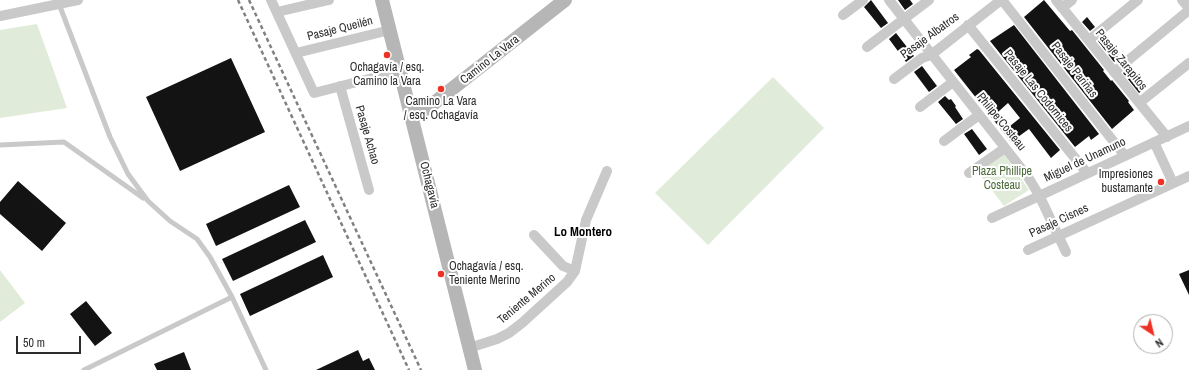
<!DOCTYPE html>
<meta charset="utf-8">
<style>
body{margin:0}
#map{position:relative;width:1189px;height:370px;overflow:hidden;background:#fff;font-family:"Archivo Narrow",sans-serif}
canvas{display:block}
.north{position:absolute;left:1133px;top:314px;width:40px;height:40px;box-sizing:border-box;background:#fff;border:1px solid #ababab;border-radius:50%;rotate:145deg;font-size:11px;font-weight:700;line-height:16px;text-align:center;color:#2c2c2c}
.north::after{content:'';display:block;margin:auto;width:14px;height:18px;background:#ed3125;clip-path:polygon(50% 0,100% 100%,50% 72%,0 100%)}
.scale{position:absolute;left:16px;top:336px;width:65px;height:18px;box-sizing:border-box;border:2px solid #2c2c2c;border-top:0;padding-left:5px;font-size:12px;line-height:14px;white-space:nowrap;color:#2c2c2c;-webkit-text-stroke:3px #fff;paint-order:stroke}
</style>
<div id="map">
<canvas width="1189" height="370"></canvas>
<div class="north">N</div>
<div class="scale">50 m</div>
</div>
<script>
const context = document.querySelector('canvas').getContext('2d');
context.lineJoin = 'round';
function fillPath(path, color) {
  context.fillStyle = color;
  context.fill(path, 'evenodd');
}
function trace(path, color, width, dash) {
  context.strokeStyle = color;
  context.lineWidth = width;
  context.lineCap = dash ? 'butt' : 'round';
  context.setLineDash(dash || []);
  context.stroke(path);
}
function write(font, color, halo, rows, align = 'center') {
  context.font = font + ' "Archivo Narrow",sans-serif';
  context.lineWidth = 4;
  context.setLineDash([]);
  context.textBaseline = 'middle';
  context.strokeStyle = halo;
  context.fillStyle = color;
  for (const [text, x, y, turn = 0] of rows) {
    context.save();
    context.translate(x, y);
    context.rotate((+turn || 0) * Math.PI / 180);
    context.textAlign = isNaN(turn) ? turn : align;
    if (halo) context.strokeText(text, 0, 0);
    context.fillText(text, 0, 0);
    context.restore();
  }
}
fillPath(new Path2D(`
 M37,24L67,108L0,118V30Z
 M773,77L824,128L708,245L655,193Z
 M1003,153L1029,190L1004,206L978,172Z
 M0,270L25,303L0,322Z`), '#e0ebd9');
fillPath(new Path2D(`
 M871,0L888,23L881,28L864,7Z
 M898,0H910L913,4L905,10Z
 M1044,0L1070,31L1072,30L1104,70L1103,71L1111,81L1112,80L1129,101L1128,102L1134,110L1112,129L1024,17Z
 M1087,17L1095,27L1090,31L1082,22Z
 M1014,25L1099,134L1091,140L1089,136L1075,147L990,41Z
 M896,33L914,56L906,62L889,39Z
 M1103,37L1119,58L1114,62L1098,41Z
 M977,49L979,50L1060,150L1051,158L1029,129L1011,142L954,70L971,57L969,55ZM1008,103L1020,118L1010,126L998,112Z
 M231,58L265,132L180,171L146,97Z
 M922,66L937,86L929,92L914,72Z
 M1128,69L1144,89L1139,93L1123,73Z
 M945,96L949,100L951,99L956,106L955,107L963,119L956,124L938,102Z
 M972,129L987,149L979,155L964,134Z
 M18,181L66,223L42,251L0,214V202Z
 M289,185L300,207L216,246L206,224Z
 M305,220L316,242L233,281L222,259Z
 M323,255L333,277L250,316L240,294Z
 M1189,270V295L1179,274Z
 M86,301L112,333L95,346L70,314Z
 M358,350L363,361L369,358L375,370H316Z
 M184,352L191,370H157L154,364Z`), '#131313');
trace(new Path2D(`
 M59,4L110,137L128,174L148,201L170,221L197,239L210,257L232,297L266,370
 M0,145L64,142L143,198
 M84,370L232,297`), '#c9c9c9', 5);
trace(new Path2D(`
 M271,0L314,93L400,71
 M889,0L1028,177L1039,195L1066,252
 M1002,0L1125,156
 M1056,0L1167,137
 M1182,0L1189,8
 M1062,8L1072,0
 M277,12L329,0
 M843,15L863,0
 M0,16L78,0
 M968,25L1087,173
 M1089,40L1138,0
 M867,47L929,0
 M296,53L390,30
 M1114,72L1189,10
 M894,79L922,58L931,55L1001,0
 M340,86L369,190
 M1139,103L1189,63
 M920,107L953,82
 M944,141L979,115
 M1154,142L1173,183
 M969,173L1005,148
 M992,218L1189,126
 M534,235L563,266L575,271
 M1028,250L1189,176
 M469,348L497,339L509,333L522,323L567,282L575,271L586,220L607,171`), '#c9c9c9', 10);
trace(new Path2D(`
 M382,0L475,370
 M412,117L429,107L565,0`), '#b6b6b6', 14);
trace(new Path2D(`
 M238,0L409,370
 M249,0L421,370`), '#818181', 2.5, [4, 3]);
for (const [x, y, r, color] of [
 [387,55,4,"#ed3125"],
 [441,89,4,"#ed3125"],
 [1161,182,4,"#ed3125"],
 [441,274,4,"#ed3125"]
]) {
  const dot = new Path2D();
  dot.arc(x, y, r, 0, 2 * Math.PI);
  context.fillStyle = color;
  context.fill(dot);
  trace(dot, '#fff', 1.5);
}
write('12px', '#2c2c2c', '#fff', [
 ["Pasaje Queilén",340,29,-14],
 ["Pasaje Albatros",930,36,-36],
 ["Camino La Vara",490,60,-38],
 ["Pasaje Zarapitos",1121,60,51],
 ["Pasaje Pariñas",1074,70,52],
 ["Pasaje Las Codornices",1038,91,51],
 ["Philipe Costeau",1001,122,51],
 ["Pasaje Achao",367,135,74],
 ["Miguel de Unamuno",1085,160,-25],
 ["Ochagavía",429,185,76],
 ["Pasaje Cisnes",1059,221,-25],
 ["Teniente Merino",527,299,-40]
]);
write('12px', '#2c2c2c', '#fff', [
 ["Ochagavía / esq.",387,68],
 ["Camino la Vara",387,82],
 ["Camino La Vara",441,102],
 ["/ esq. Ochagavía",441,116],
 ["Impresiones",1153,175,"right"],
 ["bustamante",1153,189,"right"],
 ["Ochagavía / esq.",449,267,"left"],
 ["Teniente Merino",449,281,"left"]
]);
write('12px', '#496a38', '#fff', [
 ["Plaza Phillipe",1002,172],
 ["Costeau",1002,186]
]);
write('bold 13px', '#000', '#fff', [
 ["Lo Montero",583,233]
]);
</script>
